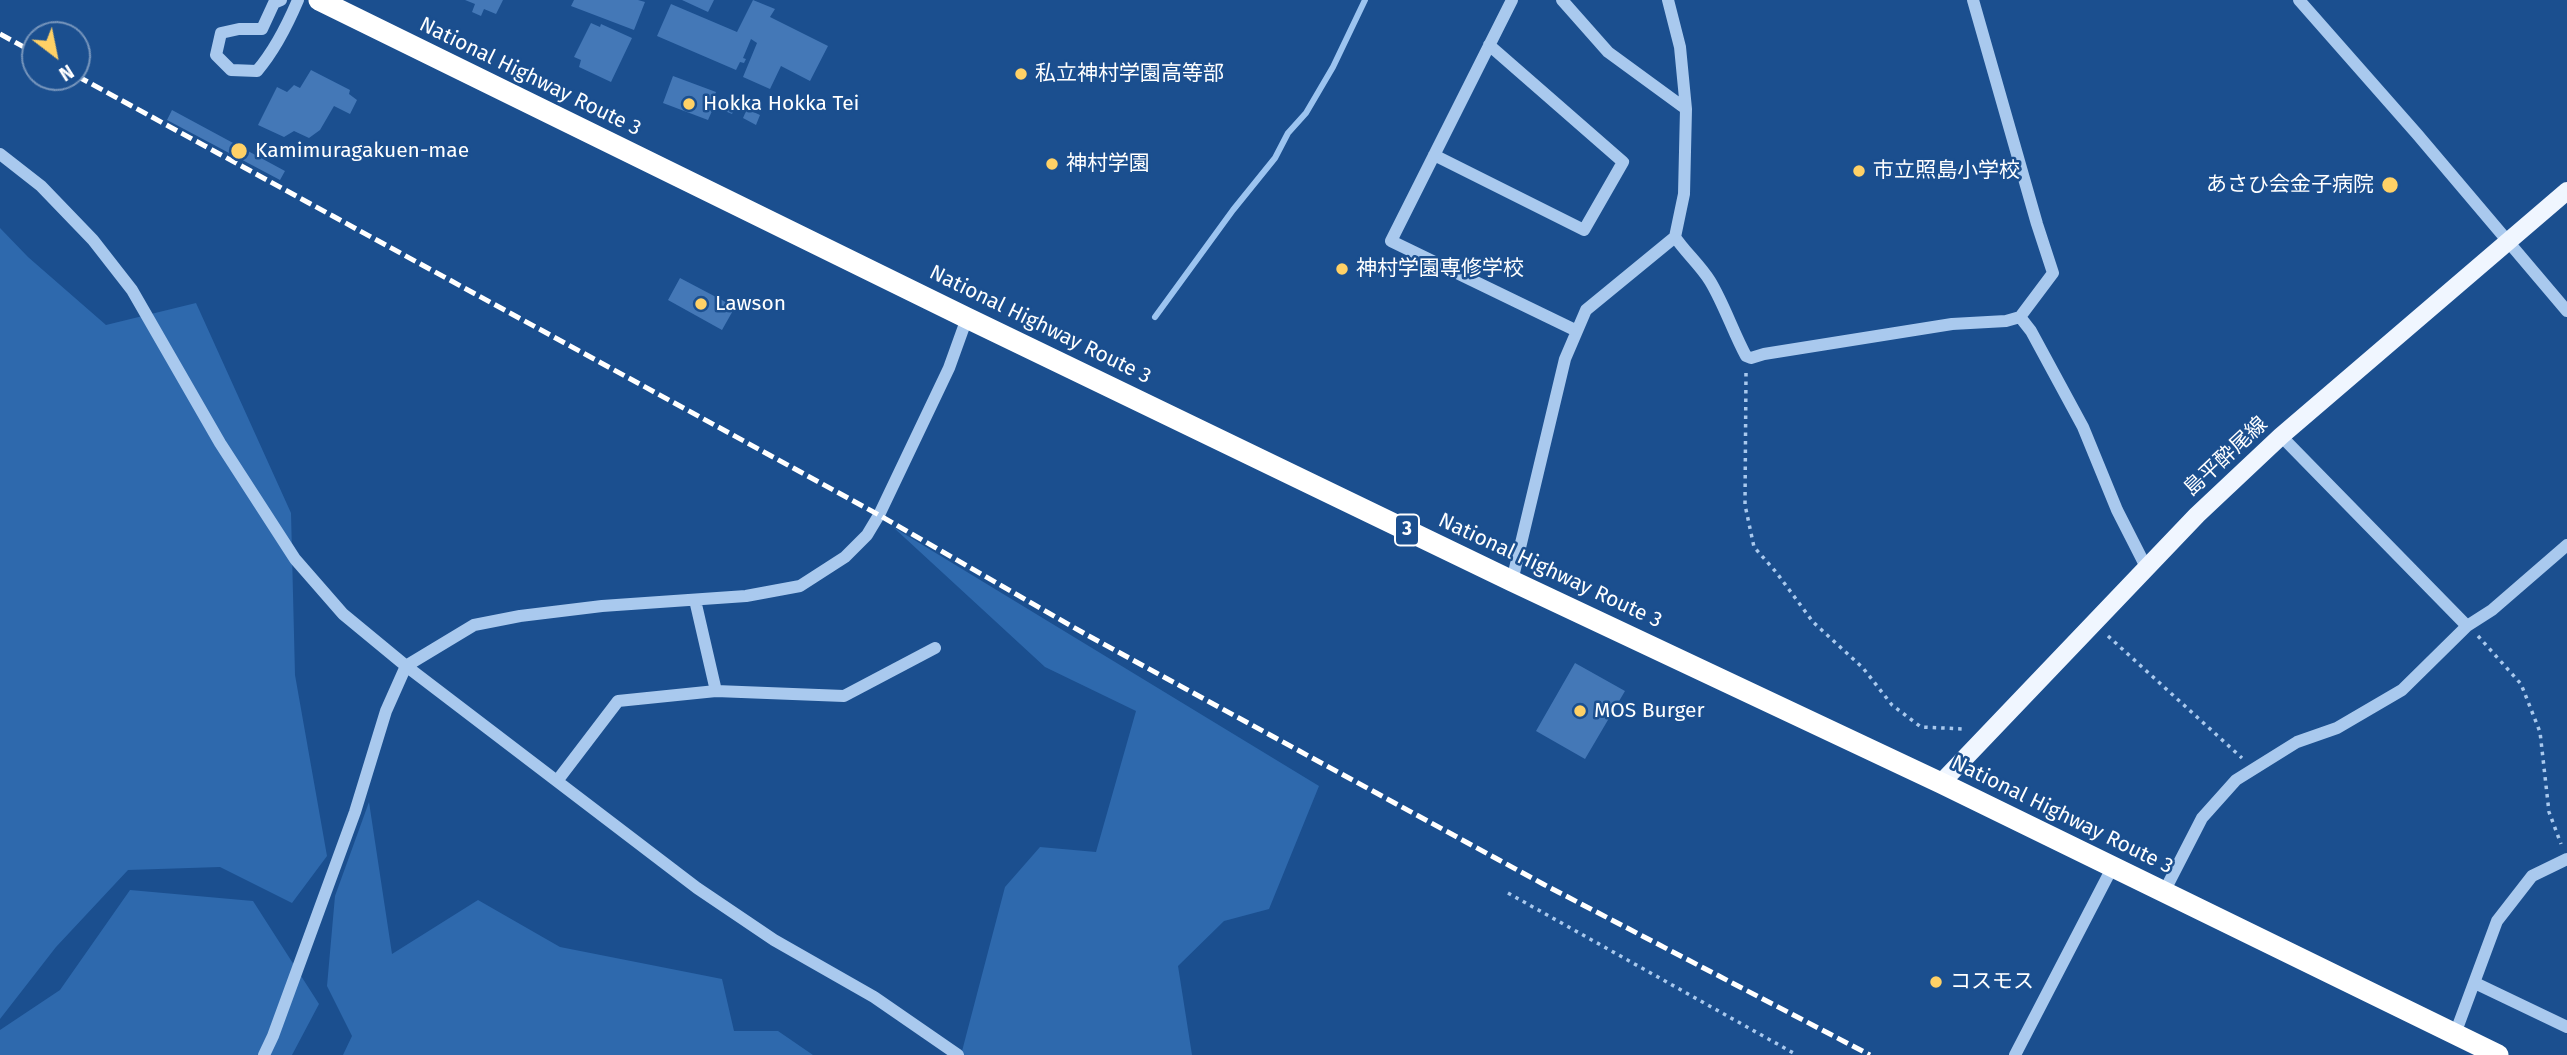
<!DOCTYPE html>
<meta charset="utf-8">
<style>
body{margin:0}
#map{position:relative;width:2567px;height:1055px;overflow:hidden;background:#1b4f8f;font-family:"Fira Sans",sans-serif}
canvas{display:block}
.north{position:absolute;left:21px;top:21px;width:70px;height:70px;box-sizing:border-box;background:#1b4f8f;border:2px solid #7695bc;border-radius:50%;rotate:148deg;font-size:19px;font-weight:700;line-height:28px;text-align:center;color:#fff}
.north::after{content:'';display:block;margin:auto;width:24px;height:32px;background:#ffd166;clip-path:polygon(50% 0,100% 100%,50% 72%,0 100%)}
</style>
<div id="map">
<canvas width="2567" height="1055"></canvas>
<div class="north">N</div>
</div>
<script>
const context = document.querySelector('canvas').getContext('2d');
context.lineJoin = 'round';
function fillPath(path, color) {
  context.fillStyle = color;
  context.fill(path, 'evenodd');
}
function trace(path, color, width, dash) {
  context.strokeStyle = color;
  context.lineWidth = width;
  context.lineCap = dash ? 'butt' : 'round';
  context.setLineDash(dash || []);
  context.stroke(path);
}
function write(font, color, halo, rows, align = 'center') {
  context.font = font + ' "Fira Sans","Noto Sans JP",sans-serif';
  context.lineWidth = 5;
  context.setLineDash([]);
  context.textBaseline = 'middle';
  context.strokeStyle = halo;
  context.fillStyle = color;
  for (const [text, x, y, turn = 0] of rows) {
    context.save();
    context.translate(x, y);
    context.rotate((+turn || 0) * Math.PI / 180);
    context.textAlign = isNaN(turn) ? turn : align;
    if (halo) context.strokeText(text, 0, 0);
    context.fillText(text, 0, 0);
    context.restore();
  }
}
fillPath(new Path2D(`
 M0,228L28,257L106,325L196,303L291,513L295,675L327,856L292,903L220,867L128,870L56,947L0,1019Z
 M893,527L1319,786L1269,909L1224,921L1178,966L1192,1055H961L1005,887L1040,847L1096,852L1136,711L1045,667Z
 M369,802L392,954L478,900L560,947L722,979L734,1031H778L813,1055H343L352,1036L327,986L335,896Z
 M130,890L253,901L319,1004L292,1055H0V1030L60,990Z`), '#2e69ad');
trace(new Path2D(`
 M1155,317L1233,210L1275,158L1288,133L1306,113L1333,67L1365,0`), '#9cc4f0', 6);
fillPath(new Path2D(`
 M465,0H503L496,14L484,9L481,16L472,12L475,4Z
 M574,0H638L645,2L634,30L571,6Z
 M682,0H714L708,12Z
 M753,0L775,9L770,17L828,46L810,81L781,66L770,89L743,77L757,43L751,39L743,58L746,59L744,63L740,62L736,70L657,36L671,4L737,32Z
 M591,23L600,27L601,24L632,38L611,82L579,67L581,60L574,57Z
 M311,70L350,90L349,94L357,100L350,114L334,106L320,130L309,138L294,131L284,137L258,125L277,87L287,92L294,85L300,88Z
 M673,76L716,92L709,110L712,111L708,120L663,103Z
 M725,98L737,103L732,114L720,109Z
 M747,109L760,115L756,125L743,118Z
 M172,110L285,171L280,180L167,120Z
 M680,278L735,307L722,330L668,300Z
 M1575,663L1625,691L1585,759L1536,731Z`), '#4478b7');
trace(new Path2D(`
 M1746,373L1745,505L1754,547L1776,572L1813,622L1863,668L1892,705L1921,727L1964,729
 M2108,636L2242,758
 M2478,636L2521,684L2540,732L2549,812L2561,844
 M1508,893L1797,1055`), '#a9c9ee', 3.5, [3.5, 5]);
trace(new Path2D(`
 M281,0L274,3L262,29H239L221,33L216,55L231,70L257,71C275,50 287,26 298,0
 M1512,0L1391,241L1577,331
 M1562,0L1608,52L1686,109
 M2299,0L2417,134L2567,311
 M0,154L41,186L93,240L132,290L220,443L295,559L343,614L406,666L697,888L774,940L874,997L958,1055
 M1434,155L1584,230L1623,162L1489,45
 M1675,237C1685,252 1700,265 1710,281C1724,304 1733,332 1746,356L1751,358L1764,354L1952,324L2006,321L2020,317L2053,273L2037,224L1973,0
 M2020,317L2031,331L2083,427L2117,510L2146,567
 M2281,436L2467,626
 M1512,581L1565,359L1586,310L1675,237L1684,194L1686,109L1680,47L1668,0
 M695,600L716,691
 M557,781L618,701L716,691L844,696L935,648
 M2164,892L2202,818L2236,780L2297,742L2337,728L2402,690L2467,626L2492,610L2567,545
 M2475,983L2567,1027
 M2455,1034L2497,921L2532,876L2567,859
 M264,1055L273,1036L355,812L386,711L406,666L474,625L520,616L602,606L746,596L800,586L845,557L867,535L879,515L949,368L967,318
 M2015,1055L2112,868`), '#a9c9ee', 12);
trace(new Path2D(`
 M1941,783L2197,515L2281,436L2567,191`), '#f0f6ff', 18);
trace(new Path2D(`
 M319,0L967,318L1512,581L1941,783L2498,1055`), '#fff', 21);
trace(new Path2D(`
 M0,34L35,53
 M77,76L879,515L1087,635L1543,884L1870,1055`), '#fff', 5, [12, 5]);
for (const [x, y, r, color] of [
 [1021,74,7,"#ffd166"],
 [689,104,7,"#ffd166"],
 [239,151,9,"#ffd166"],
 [1052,164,7,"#ffd166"],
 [1859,171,7,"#ffd166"],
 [2390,185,9,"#ffd166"],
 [1342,269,7,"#ffd166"],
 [701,304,7,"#ffd166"],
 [1580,711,7,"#ffd166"],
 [1936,982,7,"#ffd166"]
]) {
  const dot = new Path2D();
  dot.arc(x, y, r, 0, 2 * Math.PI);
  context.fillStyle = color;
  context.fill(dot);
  trace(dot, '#1b4f8f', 2.5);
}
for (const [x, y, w] of [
 [1407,530,24]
]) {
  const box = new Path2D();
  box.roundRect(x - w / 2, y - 15.5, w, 31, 5);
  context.fillStyle = '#1b4f8f';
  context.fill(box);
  trace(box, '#fff', 2);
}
write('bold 19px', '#fff', null, [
 ["3",1407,530]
]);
write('21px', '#fff', '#1b4f8f', [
 ["私立神村学園高等部",1035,74],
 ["Hokka Hokka Tei",703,104],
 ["Kamimuragakuen-mae",255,151],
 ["神村学園",1066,164],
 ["市立照島小学校",1873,171],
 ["あさひ会金子病院",2374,185,"right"],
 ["神村学園専修学校",1356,269],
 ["Lawson",715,304],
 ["MOS Burger",1594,711],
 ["コスモス",1950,982]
], 'left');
write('21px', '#fff', '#1b4f8f', [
 ["National Highway Route 3",530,77,26],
 ["National Highway Route 3",1040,325,26],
 ["島平酔尾線",2226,457,-43],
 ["National Highway Route 3",1550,571,25],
 ["National Highway Route 3",2062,815,26]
]);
</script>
